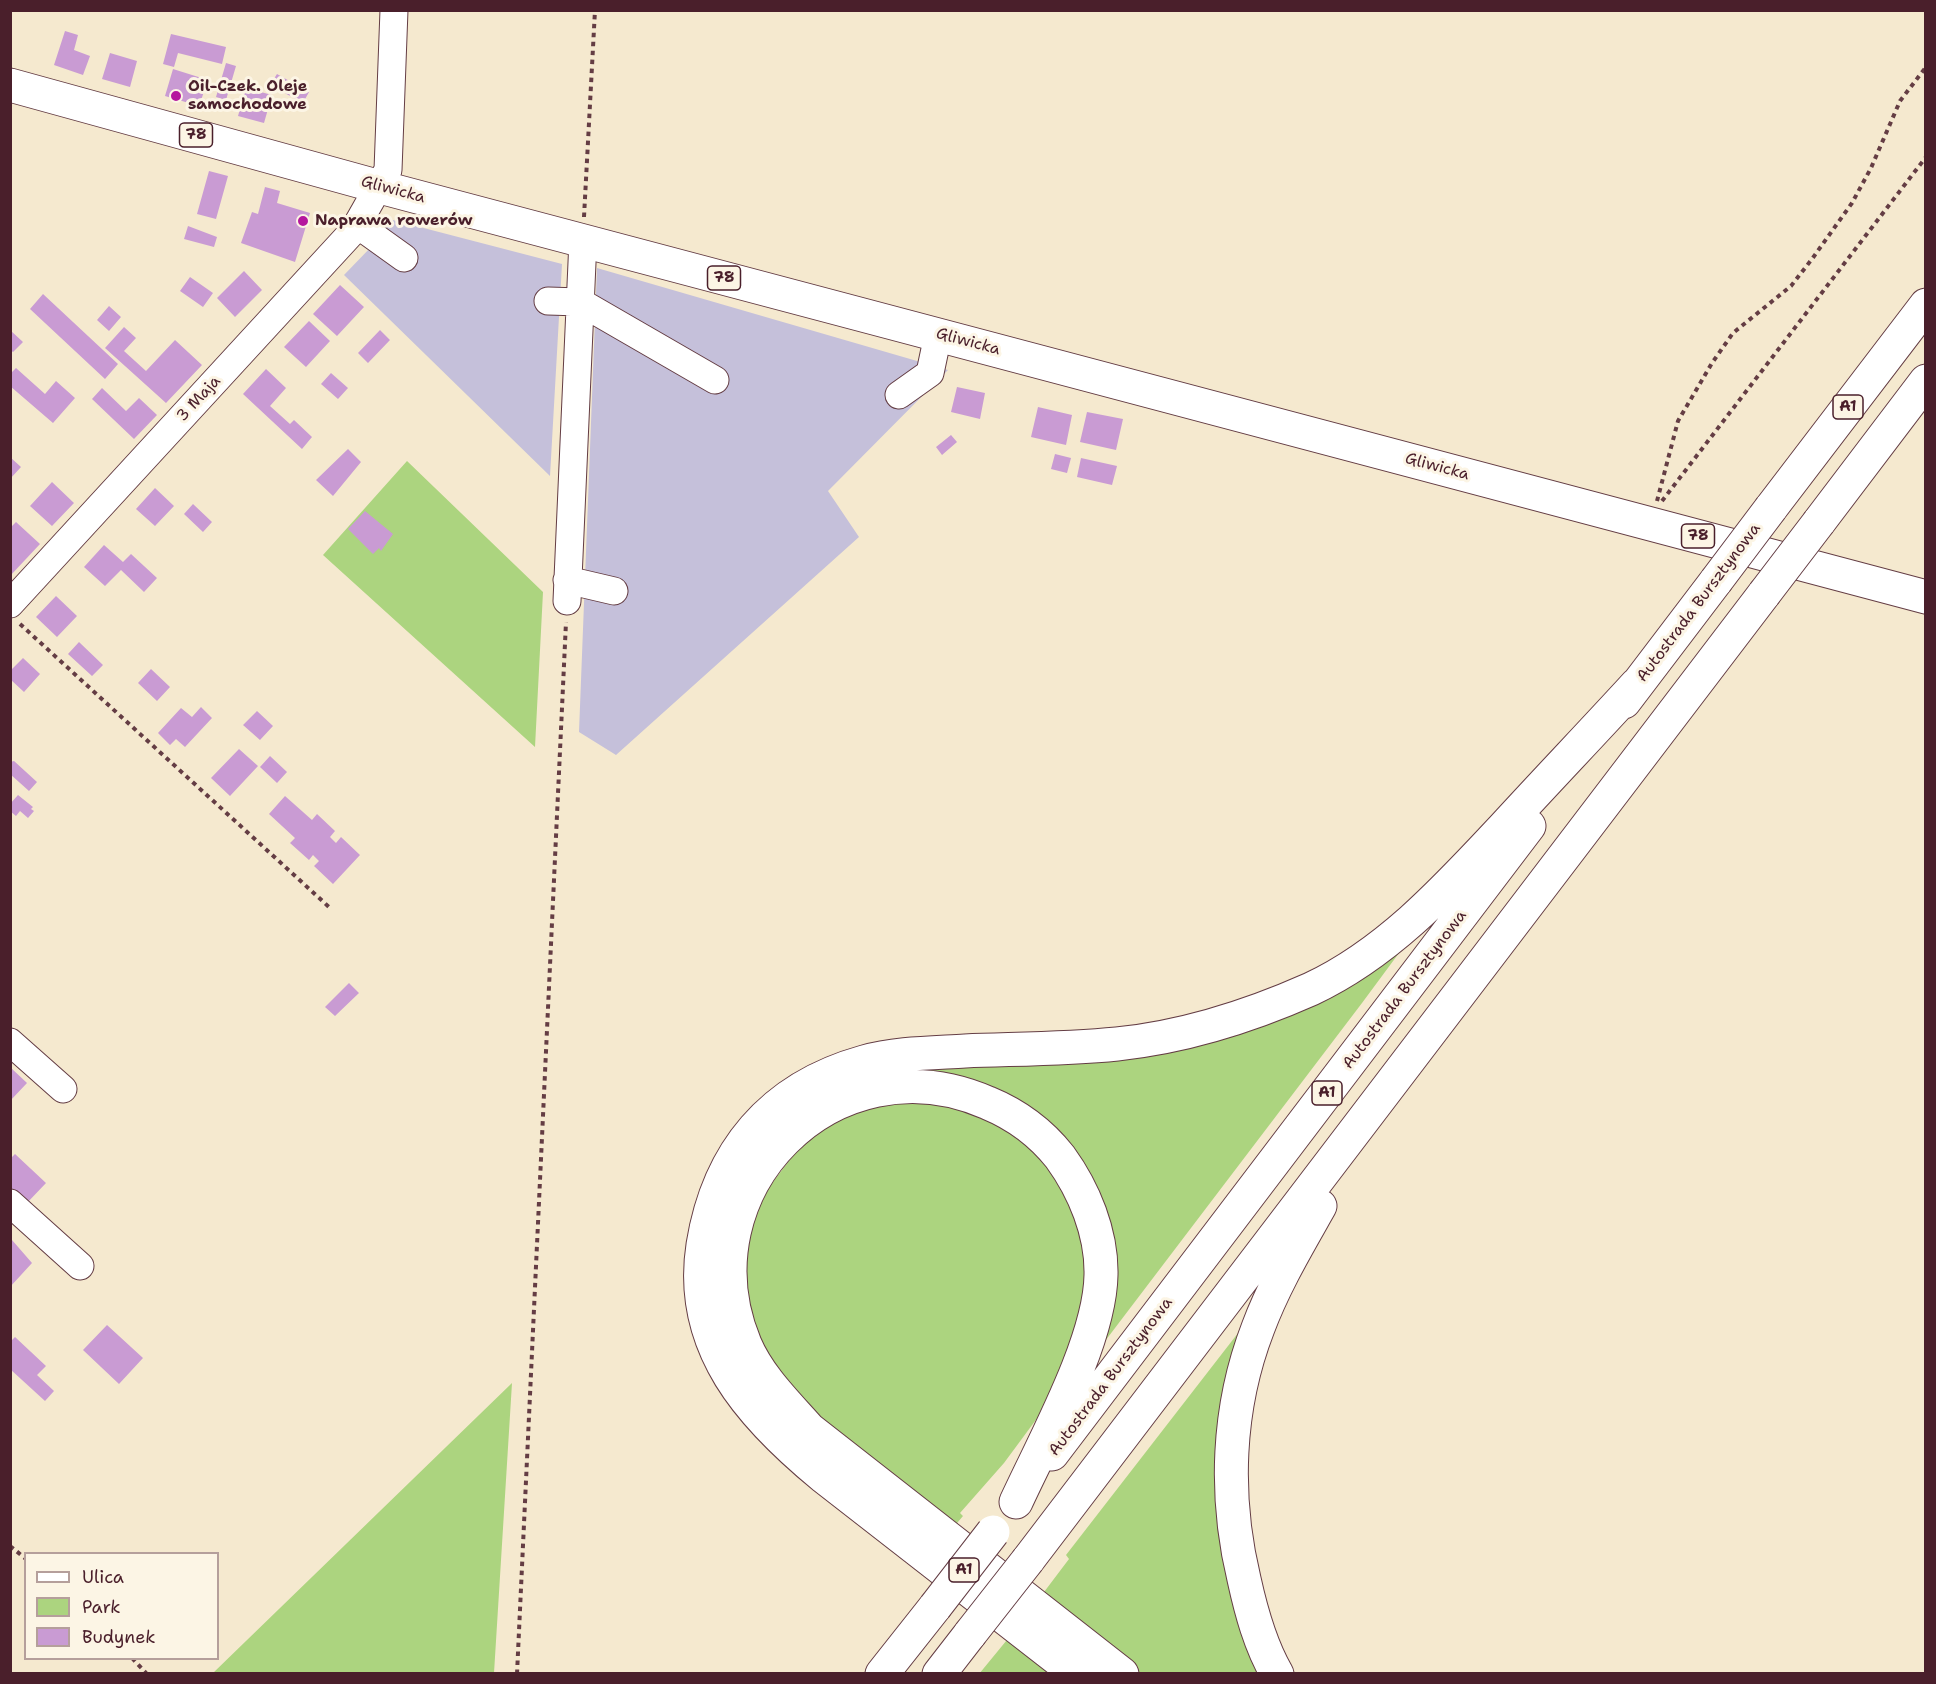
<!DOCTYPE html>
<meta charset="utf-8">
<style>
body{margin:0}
#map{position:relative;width:1936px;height:1684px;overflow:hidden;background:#f5e9cf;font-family:"Shantell Sans",sans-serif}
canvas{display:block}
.frame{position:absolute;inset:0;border:12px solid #4a1f2b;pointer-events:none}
.legend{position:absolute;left:24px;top:1552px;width:195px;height:108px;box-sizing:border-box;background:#fcf5e5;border:2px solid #b59f9b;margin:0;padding:8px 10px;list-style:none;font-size:18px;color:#4a1f2b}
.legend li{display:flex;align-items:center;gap:12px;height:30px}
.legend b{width:30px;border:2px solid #b59f9b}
</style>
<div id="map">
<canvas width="1936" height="1684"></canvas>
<div class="frame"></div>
<ul class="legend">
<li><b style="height:8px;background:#fff"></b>Ulica</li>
<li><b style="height:16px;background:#acd47f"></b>Park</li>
<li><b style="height:16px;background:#c99bd3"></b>Budynek</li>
</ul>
</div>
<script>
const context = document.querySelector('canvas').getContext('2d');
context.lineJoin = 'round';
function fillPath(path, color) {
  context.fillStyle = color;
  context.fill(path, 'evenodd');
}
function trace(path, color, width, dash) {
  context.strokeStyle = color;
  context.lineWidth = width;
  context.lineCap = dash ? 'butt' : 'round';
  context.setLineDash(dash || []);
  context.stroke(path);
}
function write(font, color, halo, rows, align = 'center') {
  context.font = font + ' "Shantell Sans",sans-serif';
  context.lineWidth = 6;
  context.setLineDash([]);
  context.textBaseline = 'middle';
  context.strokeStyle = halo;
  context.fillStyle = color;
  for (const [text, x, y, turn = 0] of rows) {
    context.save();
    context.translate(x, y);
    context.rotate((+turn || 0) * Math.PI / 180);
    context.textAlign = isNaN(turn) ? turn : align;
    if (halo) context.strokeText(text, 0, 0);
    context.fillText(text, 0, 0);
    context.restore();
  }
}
fillPath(new Path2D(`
 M389,219L562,264L550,476L344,275L372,246Z
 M597,268L948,370L828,491L859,537L616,755L579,732Z`), '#c5c0da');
fillPath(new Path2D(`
 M407,461L543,592L535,747L323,555Z
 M1395,950L1399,953L1362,1003L1096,1353L1093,1352C1115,1294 1115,1227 1082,1173C1056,1129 1017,1097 968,1084C781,1033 650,1247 765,1397C784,1421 808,1440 831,1459C867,1489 903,1517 940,1545L935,1552C819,1462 650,1356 731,1185C755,1134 800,1094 854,1077C928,1054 1011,1062 1087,1056C1208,1048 1295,1016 1395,950Z
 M876,1103H957L1017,1131L1057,1172L1080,1222L1087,1277L1069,1360L1038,1417L1004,1463L960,1513L963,1516L952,1529L839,1440L764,1354L743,1285L753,1208L811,1132Z
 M1252,1315L1227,1398L1266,1673H1140L1041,1596L1069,1559L1066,1555Z
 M512,1383L494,1673H213Z
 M1011,1635L1061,1674H979Z`), '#acd47f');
fillPath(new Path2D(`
 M65,31L78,35L74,50L90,56L83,75L54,65Z
 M171,34L226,47L222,64L178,53L174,67L163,64Z
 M110,53L137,61L130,87L102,79Z
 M226,63L236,66L226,100L216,97Z
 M173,69L208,80L199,106L165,96Z
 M277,74L309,92L303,103L270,85Z
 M246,88L272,95L264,123L238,116Z
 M209,171L228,176L216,219L197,214Z
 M265,187L280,191L277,203L310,213L295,262L241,243L252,212L258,214Z
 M188,226L217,237L214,247L184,239Z
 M244,271L262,290L235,317L217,298Z
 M190,277L213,293L203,307L180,291Z
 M340,285L364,307L337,336L313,314Z
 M43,294L118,364L105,379L30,309Z
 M109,306L121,317L109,331L97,320Z
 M309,321L330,341L306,367L284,347Z
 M124,327L136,338L124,351L146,371L175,340L202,365L166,403L105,348Z
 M10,330L23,342L13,352L10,350Z
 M380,330L390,340L368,363L358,353Z
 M16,368L45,394L56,381L75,398L53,423L10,386V374Z
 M266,369L286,388L270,406L290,424L294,420L312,437L302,449L243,394Z
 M331,373L348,388L338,399L321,384Z
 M957,387L985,393L980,419L951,412Z
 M102,388L126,411L139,398L157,415L134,439L92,399Z
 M1038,407L1072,415L1066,445L1031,437Z
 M1087,412L1123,419L1116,450L1080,442Z
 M951,435L957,442L942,455L936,447Z
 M348,449L361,462L333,496L316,480Z
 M1055,454L1071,458L1067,473L1051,469Z
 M10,457L21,467L10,479Z
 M1081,458L1117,466L1112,485L1077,477Z
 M52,482L74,503L52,526L30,506Z
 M155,488L174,506L155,526L136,509Z
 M193,504L212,522L203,532L184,514Z
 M365,511L393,534L381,551L379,548L373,554L348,529Z
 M16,522L40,544L10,576V528Z
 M104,545L123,562L131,554L157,578L144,592L121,570L105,586L84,567Z
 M56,596L77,616L57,637L36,617Z
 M79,642L103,665L92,676L68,654Z
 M23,658L40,674L24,692L10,679V671Z
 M151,669L170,687L157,701L138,683Z
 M201,707L212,718L185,747L176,739L170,745L158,733L181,708L192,717Z
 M257,711L273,726L260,740L243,725Z
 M239,749L258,766L230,796L211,778Z
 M270,756L287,772L277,783L260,767Z
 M14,761L37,782L29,791L10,774V762Z
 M18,795L33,807L31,809L34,811L28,818L20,811L16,816L10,811V804Z
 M285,796L312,820L317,814L335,831L330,837L336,843L341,837L360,855L333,884L314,866L319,861L313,855L309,860L290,843L295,838L269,814Z
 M349,983L359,993L335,1016L325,1007Z
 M10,1067L27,1083L10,1101Z
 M15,1154L46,1183L26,1204L10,1190V1159Z
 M12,1240L32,1263L10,1287V1241Z
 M107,1325L143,1358L119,1384L83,1350Z
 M15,1337L46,1366L37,1375L54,1391L45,1401L10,1369V1342Z`), '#c99bd3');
const minor = new Path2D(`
 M358,225L404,258
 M548,301L580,302L715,380
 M899,395L930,373L938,335
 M567,580L614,591
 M567,601L583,240
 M10,604L354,230L388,170L394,10
 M10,1042L63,1089
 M10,1203L80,1266`);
const major = new Path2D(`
 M10,85L380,187L1926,597`);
const highway = new Path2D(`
 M1771,508L1926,305
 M1819,522L1926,381
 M1624,702L1716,581
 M1052,1454L1529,826
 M1016,1502C1044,1441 1100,1341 1101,1275C1102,1233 1084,1190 1060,1157C1041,1133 1017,1115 988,1103C834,1035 681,1190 745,1344C759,1377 786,1403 809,1429L1122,1674
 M1028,1560L1764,594
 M882,1674L935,1607
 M939,1674L970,1634
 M1077,1674L824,1477C751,1417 687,1347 703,1245C718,1152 771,1088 864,1062C896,1053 931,1053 965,1051C1015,1049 1066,1049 1117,1044C1185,1037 1248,1017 1311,989C1388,953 1447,888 1504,827C1548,779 1593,732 1637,684
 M1277,1674C1260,1645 1251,1611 1244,1579C1224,1496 1227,1408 1258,1328C1274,1285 1298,1245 1320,1206`);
trace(minor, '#643d44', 29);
trace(major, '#643d44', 35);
trace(highway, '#643d44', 35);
trace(new Path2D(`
 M584,217L595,10
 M1657,501L1678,421L1712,363L1733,333L1791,286L1812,259L1852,203L1871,168L1900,101L1926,67
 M1662,501L1926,157
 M20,624L329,907
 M10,1546L26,1559
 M132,1658L147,1674
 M517,1674L566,622`), '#643d44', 4, [4.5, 4.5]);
trace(minor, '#fff', 27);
trace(major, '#fff', 33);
trace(highway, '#fff', 33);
const highwayBridge = new Path2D(`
 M1716,581L1771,508
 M1764,594L1819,522
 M935,1607L993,1532
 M970,1634L1028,1560`);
trace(highwayBridge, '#643d44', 35, []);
trace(highwayBridge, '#fff', 33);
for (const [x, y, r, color] of [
 [176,96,6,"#b5179e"],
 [303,221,6,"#b5179e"]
]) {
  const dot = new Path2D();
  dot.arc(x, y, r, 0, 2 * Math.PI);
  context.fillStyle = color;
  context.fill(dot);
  trace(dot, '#fcf5e5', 2);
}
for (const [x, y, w] of [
 [196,135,33],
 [724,278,33],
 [1848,407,30],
 [1698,536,33],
 [1327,1093,30],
 [964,1570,30]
]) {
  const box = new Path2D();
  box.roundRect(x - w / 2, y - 12, w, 24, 4.5);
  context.fillStyle = '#fcf5e5';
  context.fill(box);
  trace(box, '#4a1f2b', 1.5);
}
write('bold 15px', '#4a1f2b', null, [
 ["78",196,135],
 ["78",724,278],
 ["A1",1848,407],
 ["78",1698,536],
 ["A1",1327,1093],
 ["A1",964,1570]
]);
write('bold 16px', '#4a1f2b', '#fcf5e5', [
 ["Oil-Czek. Oleje",188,87],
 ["samochodowe",188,105],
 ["Naprawa rowerów",315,221]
], 'left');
write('16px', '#4a1f2b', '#fcf5e5', [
 ["Gliwicka",393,190,15],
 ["Gliwicka",968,342,15],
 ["3 Maja",199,399,-47],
 ["Gliwicka",1437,467,15],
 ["Autostrada Bursztynowa",1699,603,-53],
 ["Autostrada Bursztynowa",1405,990,-53],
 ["Autostrada Bursztynowa",1111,1377,-53]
]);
</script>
